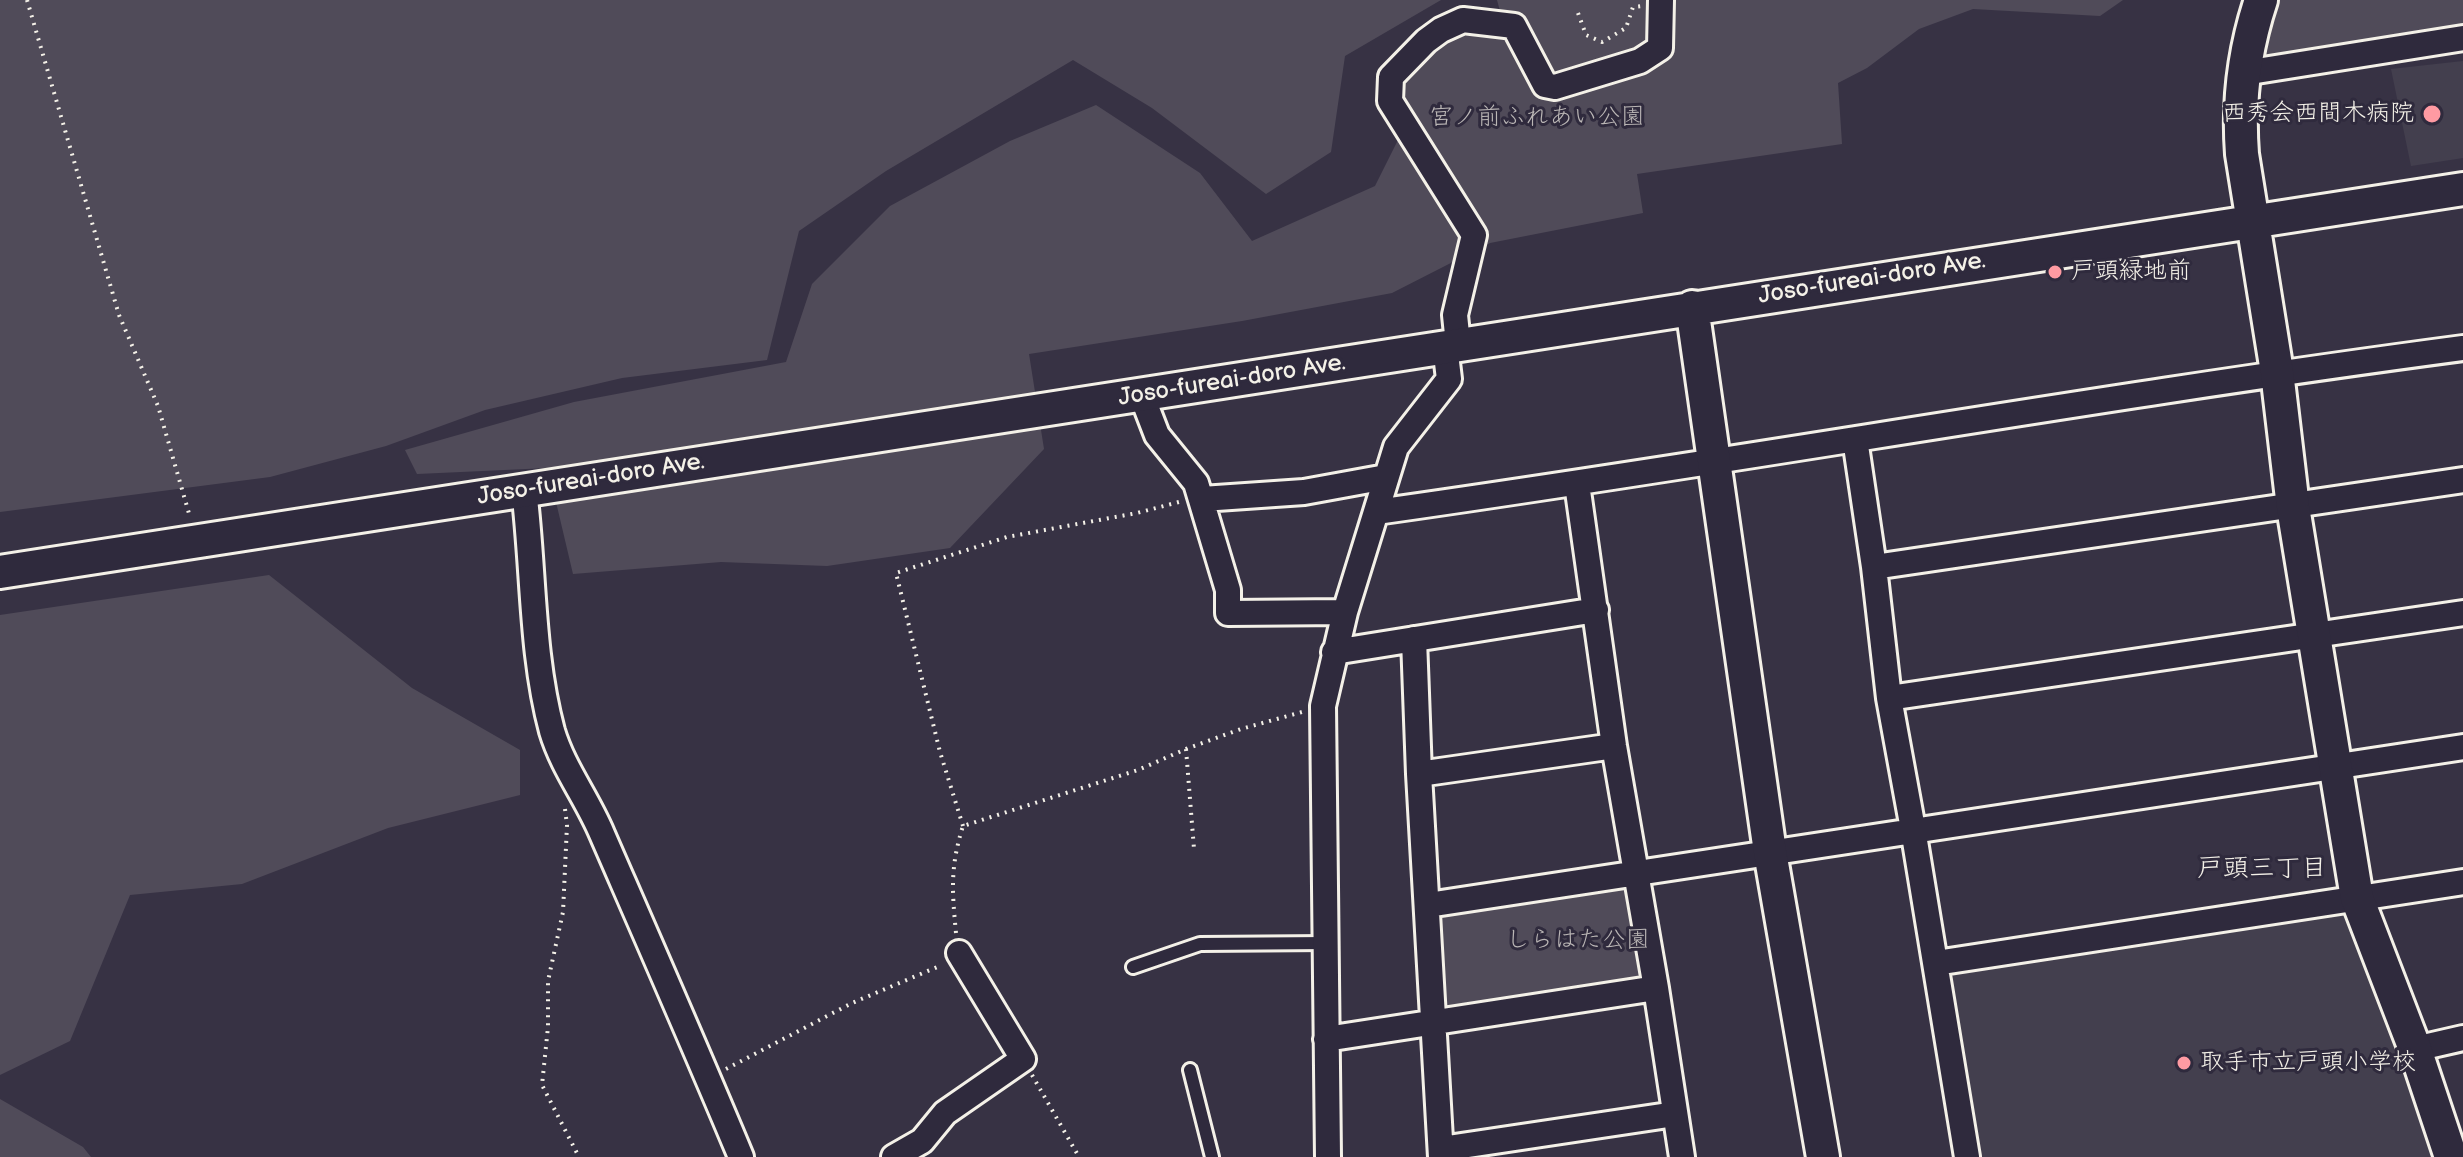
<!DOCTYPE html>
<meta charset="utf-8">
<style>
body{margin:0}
canvas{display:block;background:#373244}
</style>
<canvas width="2463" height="1157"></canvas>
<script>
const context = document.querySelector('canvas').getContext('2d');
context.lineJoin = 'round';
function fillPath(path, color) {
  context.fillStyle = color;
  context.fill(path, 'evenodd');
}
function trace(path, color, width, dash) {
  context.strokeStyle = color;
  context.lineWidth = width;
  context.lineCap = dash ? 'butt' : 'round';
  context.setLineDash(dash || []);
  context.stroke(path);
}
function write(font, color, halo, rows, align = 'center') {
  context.font = font + ' "Balsamiq Sans","Klee One",sans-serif';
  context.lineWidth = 6;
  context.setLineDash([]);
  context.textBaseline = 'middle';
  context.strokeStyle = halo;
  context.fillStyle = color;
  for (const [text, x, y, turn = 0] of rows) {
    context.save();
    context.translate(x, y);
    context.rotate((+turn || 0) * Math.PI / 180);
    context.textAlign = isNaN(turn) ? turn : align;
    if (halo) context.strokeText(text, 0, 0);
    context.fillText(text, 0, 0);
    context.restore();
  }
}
fillPath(new Path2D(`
 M2463,61V158L2411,166L2391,69Z
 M2351,913L2439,1157H1976L1952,975Z`), '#433f4e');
fillPath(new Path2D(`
 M0,0H1441L1345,56L1331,152L1266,194L1152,108L1073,60L886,171L799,231L767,360L622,378L485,410L386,446L270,477L0,512Z
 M1497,0H2123L2100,16L1973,9L1919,29L1867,68L1838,83L1842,144L1637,174L1643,213L1490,243L1392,293L1242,321L1029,354L1044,449L950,548L827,566L721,562L573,574L548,468L417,474L405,450L574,402L786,362L812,284L890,206L1010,141L1096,105L1200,173L1252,241L1375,186L1400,136L1399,79L1475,20L1500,11Z
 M2261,0H2463V38L2244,73Z
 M269,575L412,688L520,750V795L388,828L242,884L130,895L70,1041L0,1075V615Z
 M1629,885L1643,980L1443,1006L1440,915Z
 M0,1099L83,1147L91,1157H0Z`), '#504b59');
const lane = new Path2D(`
 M1133,967L1200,944L1327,943
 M1190,1070L1212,1157`);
const street = new Path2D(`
 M2244,73L2463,38
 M1458,344L1455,315L1474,235L1390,101L1391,77L1426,41L1441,30L1463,20L1514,26L1545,85L1555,87L1640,61L1660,48L1661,0
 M1142,396L1157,435L1196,483L1228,590V613L1345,612
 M1855,439L1874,567L1889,698L1913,829L1967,1157
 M1577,484L1614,746L1656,988L1682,1157
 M524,490C534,570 531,653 552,731C563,768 587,798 602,834C649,942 696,1049 741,1157
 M1202,499L1304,492L1386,477
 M1376,512C1739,461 2100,396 2463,348
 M1874,567L2463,480
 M1414,639L1419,774L1441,1157
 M1334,652L1596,610
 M1889,698L2463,613
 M1419,774L1614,746
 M1428,905L2463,747
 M1936,963L2463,882
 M1326,1039L1656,988
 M2415,1049L2463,1038
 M1441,1149L1675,1114
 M894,1157L922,1141L945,1113L1023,1059L959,953
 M1328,1157L1323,706L1345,612L1396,447L1449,379L1445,346`);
const secondary = new Path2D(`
 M2261,0C2244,51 2238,101 2242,154L2277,372L2293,507L2357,898L2415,1049L2451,1157
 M1692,307L1770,852L1823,1157
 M0,572L2463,189`);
trace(lane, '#f4f1e8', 18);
trace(street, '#f4f1e8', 30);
trace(secondary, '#f4f1e8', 38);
trace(new Path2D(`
 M27,0L119,315L158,406L190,517
 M1578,13L1586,35L1602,42L1626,28L1633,7L1642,6
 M1186,749L1194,849
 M565,809L567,825L563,912L548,981V1027L542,1085L579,1157
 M963,826L940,752L896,573L1007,537L1137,513L1179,502
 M956,933C952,891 950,867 963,826L1138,770L1186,749L1241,729L1302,712
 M726,1069L852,1003L942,965
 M1032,1075L1079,1157`), '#f4f1e8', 4, [2, 6]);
trace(lane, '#2f2a3d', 12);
trace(street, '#2f2a3d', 24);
trace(secondary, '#2f2a3d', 32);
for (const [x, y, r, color] of [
 [2432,114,10,"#ff9aa2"],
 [2055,272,8,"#ff9aa2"],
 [2184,1063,8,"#ff9aa2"]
]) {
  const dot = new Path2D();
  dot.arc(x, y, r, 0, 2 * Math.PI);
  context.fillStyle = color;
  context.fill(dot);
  trace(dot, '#2f2a3d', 3);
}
write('24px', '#f4f1e8', '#2f2a3d', [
 ["西秀会西間木病院",2414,114,"right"],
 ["戸頭緑地前",2071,272],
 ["取手市立戸頭小学校",2200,1063]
], 'left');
write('24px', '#bbb7b6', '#2f2a3d', [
 ["宮ノ前ふれあい公園",1537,118],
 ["しらはた公園",1578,941]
]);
write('24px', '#f4f1e8', '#2f2a3d', [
 ["Joso-fureai-doro Ave.",1872,279,-9],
 ["Joso-fureai-doro Ave.",1232,381,-9],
 ["Joso-fureai-doro Ave.",591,480,-9]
]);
write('26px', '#f4f1e8', '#2f2a3d', [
 ["戸頭三丁目",2262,869]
]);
</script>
